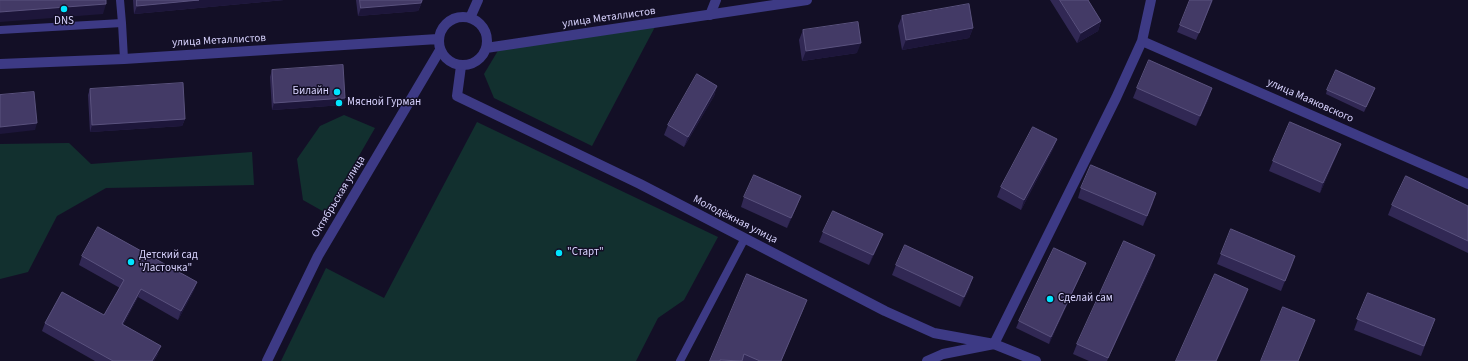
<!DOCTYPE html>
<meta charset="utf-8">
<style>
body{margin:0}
canvas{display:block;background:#130f26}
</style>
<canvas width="1468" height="361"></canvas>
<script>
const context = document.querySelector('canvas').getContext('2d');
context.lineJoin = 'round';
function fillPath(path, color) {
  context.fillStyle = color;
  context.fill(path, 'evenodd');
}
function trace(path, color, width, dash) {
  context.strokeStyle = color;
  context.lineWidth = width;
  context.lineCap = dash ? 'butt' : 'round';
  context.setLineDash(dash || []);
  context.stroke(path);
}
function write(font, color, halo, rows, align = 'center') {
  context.font = font + ' "Source Sans 3",sans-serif';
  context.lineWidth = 3;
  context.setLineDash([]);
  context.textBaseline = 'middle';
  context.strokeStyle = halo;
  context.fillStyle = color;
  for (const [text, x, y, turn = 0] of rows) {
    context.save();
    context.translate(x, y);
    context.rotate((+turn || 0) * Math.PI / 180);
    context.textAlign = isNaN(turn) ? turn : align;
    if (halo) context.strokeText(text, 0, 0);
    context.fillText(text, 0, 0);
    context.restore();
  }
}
fillPath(new Path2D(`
 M656,25L592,146L494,98L484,74L499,49Z
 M344,115L375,128L326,213L303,200L297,159L320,126Z
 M477,122L718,237L684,300L658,318L636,361H281L326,268L384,298Z
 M69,143L91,164L252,152L254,185L106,188L57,216L28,272L0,279V144Z`), '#12302f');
trace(new Path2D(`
 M120,0L122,23
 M0,30L122,23L124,59
 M680,361L745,238`), '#3d3a85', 8);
trace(new Path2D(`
 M710,15L716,0
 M1142,41L1468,184
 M461,66L457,96L640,184L885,311L934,333L994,344L1036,361
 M267,361L318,256L440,50
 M927,361L943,354L994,344L1116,98L1142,41L1151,0`), '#3d3a85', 10);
trace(new Path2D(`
 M439 41a24 24 0 1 1 48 0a24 24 0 1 1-48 0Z
 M470,18L478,0
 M486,48L807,0
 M0,64L124,59L438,39`), '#3d3a85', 10);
fillPath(new Path2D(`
 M133,0H284L134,14Z
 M356,0H423L418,11L358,16Z
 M1050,0H1088L1101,21L1098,31L1077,43Z
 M1213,0L1196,40L1177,32L1180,25Z
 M902,16L973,28L969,38L902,50L898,26Z
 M803,30L857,53L802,61L799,40Z
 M272,70L345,98L343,105L272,110L270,77Z
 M717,86L714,96L684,147L664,135L668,125Z
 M1137,88L1209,98L1196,126L1133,98Z
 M90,89L185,119L182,126L90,132L88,95Z
 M1327,90L1373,93L1364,112L1326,94Z
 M1057,139L1053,149L1021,210L997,197L1001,187Z
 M1341,144L1337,154L1320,193L1269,171L1273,161Z
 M1081,188L1153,203L1143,226L1078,198Z
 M801,196L797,206L787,228L741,207L744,197Z
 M1392,205L1468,206V253L1388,215Z
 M823,232L879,244L869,265L819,242Z
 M1221,254L1295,256L1281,291L1217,264Z
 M82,256L197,282L194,290L178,320L138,297L123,325L158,354L154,361H95L42,331L45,323L104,315L120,288L79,265Z
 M896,265L970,287L960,307L892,275Z
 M1152,265L1107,361H1089L1073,354L1077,344Z
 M1083,270L1049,344L1016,328L1019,321Z
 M1368,293L1435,319L1421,356L1354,330Z
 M804,308L781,361H710Z`), '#312854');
fillPath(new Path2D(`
 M199,0H284L134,14L137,6Z
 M423,0L418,11L358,16L361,8Z
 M106,4L103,14L0,22V12Z
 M1101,21L1098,31L1077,43L1081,33Z
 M973,28L969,38L902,50L906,40Z
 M861,43L857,53L802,61L806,51Z
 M717,86L714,96L684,147L688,137Z
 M1212,88L1209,98L1196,126L1200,116Z
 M345,98L343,105L272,110L274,103Z
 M185,119L182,126L90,132L92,125Z
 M37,123L35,130L0,134V127Z
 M1057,139L1053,149L1021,210L1024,200Z
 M1341,144L1337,154L1320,193L1323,183Z
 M1156,193L1153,203L1143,226L1147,216Z
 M801,196L797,206L787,228L791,218Z
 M883,234L879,244L869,265L873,255Z
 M1155,255L1152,265L1107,361Z
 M1295,256L1292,266L1281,291Z
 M1086,263L1083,270L1049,344L1051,337Z
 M973,277L970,287L960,307L964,297Z
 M197,282L194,290L178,320L181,311Z
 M141,289L138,297L119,332L122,324Z
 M1248,289L1245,299L1217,361H1216Z
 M161,346L158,354L154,361H152Z`), '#1d163a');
const building = new Path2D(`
 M0,0H106V4L0,12Z
 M137,0H199L137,6Z
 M360,0H422L421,3L361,8Z
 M1060,0H1088L1101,21L1081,33Z
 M1190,0H1212L1199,33L1180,25Z
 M969,4L973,28L906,40L902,16Z
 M858,22L861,43L806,51L803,30Z
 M1149,60L1212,88L1200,116L1137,88Z
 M343,65L345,98L274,103L272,70Z
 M1336,70L1375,88L1366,107L1327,90Z
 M697,74L717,86L688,137L668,125Z
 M183,83L185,119L92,125L90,89Z
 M34,92L37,123L0,127V95Z
 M1290,122L1341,144L1323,183L1273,161Z
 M1033,127L1057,139L1024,200L1001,187Z
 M1091,165L1156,193L1147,216L1081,188Z
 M754,175L801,196L791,218L744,197Z
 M1406,176L1468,206V241L1392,205Z
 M833,211L883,234L873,255L823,232Z
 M98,227L197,282L181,311L141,289L122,324L161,346L152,361H113L45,323L62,292L104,315L124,280L82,256Z
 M1231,229L1295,256L1285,281L1221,254Z
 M1124,241L1155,255L1108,358L1077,344Z
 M905,245L973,277L964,297L896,265Z
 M1054,248L1086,263L1051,337L1019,321Z
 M747,274L807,300L781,361H760L744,354L742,361L720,360V361H710Z
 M1215,274L1248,289L1216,361H1176Z
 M1368,293L1435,319L1424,346L1357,319Z
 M1283,307L1315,320L1298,361H1261Z`);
fillPath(building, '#433a66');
trace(building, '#5a527e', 1);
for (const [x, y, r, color] of [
 [64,9,4,"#00e5ff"],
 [337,92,4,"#00e5ff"],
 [339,103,4,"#00e5ff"],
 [559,253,4,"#00e5ff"],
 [131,262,4,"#00e5ff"],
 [1050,299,4,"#00e5ff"]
]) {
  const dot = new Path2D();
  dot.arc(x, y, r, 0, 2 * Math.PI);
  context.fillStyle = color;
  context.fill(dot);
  trace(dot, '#130f26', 1.5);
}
write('11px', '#d9d4ff', '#130f26', [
 ["улица Металлистов",609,18,-8],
 ["улица Металлистов",219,41,-3],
 ["улица Маяковского",1310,101,24],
 ["Октябрьская улица",339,197,-59],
 ["Молодёжная улица",735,220,27]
]);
write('11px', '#d9d4ff', '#130f26', [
 ["DNS",64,22,"center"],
 ["Билайн",329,92,"right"],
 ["Мясной Гурман",347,103],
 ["\"Старт\"",567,253],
 ["Детский сад",139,256],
 ["\"Ласточка\"",139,269],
 ["Сделай сам",1058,299]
], 'left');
</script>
